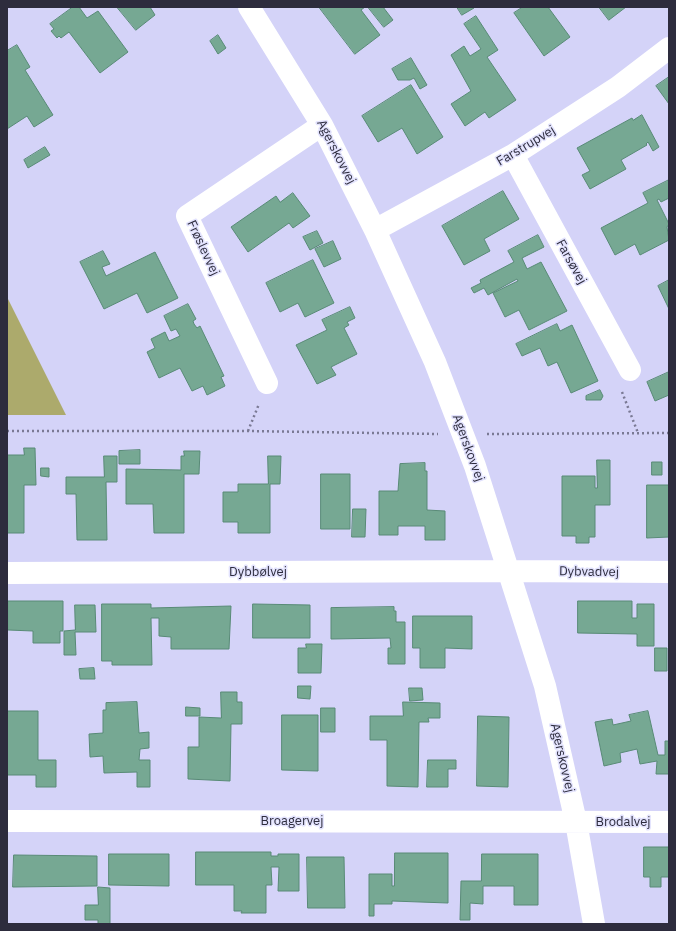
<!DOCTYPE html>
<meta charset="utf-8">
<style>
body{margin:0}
#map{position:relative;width:676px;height:931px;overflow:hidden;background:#d4d3f8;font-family:"IBM Plex Sans",sans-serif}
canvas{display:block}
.frame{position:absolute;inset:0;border:8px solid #2d2c3d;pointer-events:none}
</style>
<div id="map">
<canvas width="676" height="931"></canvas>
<div class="frame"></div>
</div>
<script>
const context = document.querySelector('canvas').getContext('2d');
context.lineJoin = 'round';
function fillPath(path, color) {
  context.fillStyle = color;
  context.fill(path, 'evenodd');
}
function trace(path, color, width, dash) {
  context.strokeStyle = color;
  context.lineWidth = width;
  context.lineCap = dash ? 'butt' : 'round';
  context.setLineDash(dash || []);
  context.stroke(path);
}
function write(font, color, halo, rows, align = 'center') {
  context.font = font + ' "IBM Plex Sans",sans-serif';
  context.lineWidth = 3;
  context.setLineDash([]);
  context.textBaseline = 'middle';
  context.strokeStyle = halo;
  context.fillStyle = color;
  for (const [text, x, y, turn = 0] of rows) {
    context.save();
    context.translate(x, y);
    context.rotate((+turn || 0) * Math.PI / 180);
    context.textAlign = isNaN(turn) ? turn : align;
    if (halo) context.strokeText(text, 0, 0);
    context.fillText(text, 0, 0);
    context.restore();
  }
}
fillPath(new Path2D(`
 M7,297L66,415H7Z`), '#acaa6c');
const building = new Path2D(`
 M73,7H79L87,18L98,11L128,52L100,73L69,32L61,38L59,36L57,38L51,31L54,29L50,24Z
 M117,7H150L155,15L136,30Z
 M319,7H365L361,10L380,35L355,54Z
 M368,7H383L393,20L384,27Z
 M457,7H473L474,8L462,15Z
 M523,7H548L570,37L544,56L514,13Z
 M599,7H626L609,20Z
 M476,16L498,50L487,57L516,100L489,118L485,112L465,126L451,104L471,91L451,55L464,46L470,56L481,49L464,24Z
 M218,35L226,48L218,54L210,41Z
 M17,45L30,67L25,70L53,115L34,127L27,116L7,129V51Z
 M411,58L427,85L420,89L414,78L410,80H398L392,69Z
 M669,77V104L656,86Z
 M411,85L443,137L417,154L402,128L378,142L362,116Z
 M642,115L659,147L653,151L648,142L646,144L647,145L621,160L626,169L590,189L582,175L590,171L577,148L632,118L633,120Z
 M45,147L50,155L28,168L24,160Z
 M669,180V198L661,202L659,199L657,200L669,224L667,227L669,240L640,255L635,244L615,255L601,228L648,203L643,193Z
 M503,191L519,219L484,239L490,251L464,265L442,226Z
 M293,193L310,216L293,228L289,223L248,252L231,227L276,196L280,202Z
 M317,231L323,243L310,250L303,237Z
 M538,235L544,247L522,258L527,269L541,262L567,311L529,330L519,310L505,317L493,293L518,281L517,279L488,295L484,288L474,293L471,288L481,283L480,280L514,262L508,251Z
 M333,241L341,259L324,267L315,249Z
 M103,251L110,264L102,267L106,276L155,252L178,298L147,313L137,293L104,309L80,262Z
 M313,260L334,303L305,317L298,303L280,312L266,283Z
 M669,280V309L658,286Z
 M188,304L196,319L193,321L194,324L197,328L200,326L224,376L221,377L225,386L207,395L203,386L192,391L180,368L159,378L147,352L155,348L151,339L165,332L169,341L180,336L176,329L171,331L164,316Z
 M350,307L355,318L347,322L349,325L344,328L357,354L331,367L336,375L317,384L296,345L327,330L322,320Z
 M557,324L560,331L572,325L598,381L571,393L557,362L548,366L540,348L522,356L516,344Z
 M669,372V395L655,401L647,382Z
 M600,390L603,396L601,400H586V396Z
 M24,448H35L36,485H24V533H7V455H24Z
 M140,450V464H119V451Z
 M184,451H200L199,474H184V533H154L153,504H126V469L181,470V456H184Z
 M104,456H117V482H106L107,540H77L76,494H66V477H104Z
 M268,456H281L280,484H270V533H238V522H223V492H238V484H268Z
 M597,460H610V505H595V537H589V543H576V536H562V476H595V488H597Z
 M652,462H662V475H652Z
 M425,463V471H427V510L445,511V540H425V526H398V535H379V491H398L400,464Z
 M41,468H49V477L41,476Z
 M321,474H350V529H321Z
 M647,485H669V537L647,538Z
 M353,509H366L365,537H352Z
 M8,601H63V631H60V643H33V631L8,630Z
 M578,601H632V618H637V604H654V646H637V634L578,633Z
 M102,604H151V608L231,606L229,649H171V637L159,636V618H151L152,665H112V661H102Z
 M253,604L310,605V638H253Z
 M75,605H95L96,632H75L76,655H64V631L75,630Z
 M394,607V611H396V622H405V664H388V648H391L390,638L331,639V608Z
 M413,616H472V649L445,648V668H420V648H413Z
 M306,644H322L321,673H298V648H306Z
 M655,648H667V671H655Z
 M94,668L95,679H80L79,669Z
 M298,686H311L310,699L298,698Z
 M409,688H422L423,700L410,701Z
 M221,692H237V702H242V724H231L230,781L188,779V747H199V717L221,718Z
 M137,702L139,733L149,732V748L140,749L139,760H150V787H137V772L104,773L103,756L90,757L89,734L103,733V710H106V703Z
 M403,702L440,703V718H428L429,722H419L418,787L387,786V740H370V716H403Z
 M186,707L200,708V716H186Z
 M321,708H335V732H321Z
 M7,711H38V760H56V787H36V775H7Z
 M648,711L658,755H665V741H669V774H656L657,761L640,764L637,749L620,753L621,762L604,766L595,722L612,719L613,725L631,721L629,715Z
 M282,715H318V771L282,770Z
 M478,716L509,717L508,787L477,786Z
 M428,760H456V769H448V787H427Z
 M644,847H669V877H661V887H650V877H644Z
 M196,852H271V856H278V854H299V891H278L279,867H271L272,885H266V913H241L242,911H234V885H196Z
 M395,853H448V903L392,901V904H374V916H369V874H392V886H394Z
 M109,854H169V886L109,885Z
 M482,854H538V905H514V886H483V904L470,903V920H460L461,881H481Z
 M14,855L97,856V886L13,887Z
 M307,857H344L345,908H308Z
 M98,887L110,888V924H98V920H85V905H98Z`);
fillPath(building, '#76a893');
trace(building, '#588a76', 1);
trace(new Path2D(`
 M622,392L638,433
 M7,431H248L438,434
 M248,431L259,404
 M487,434L669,433`), '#7a7994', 2.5, [2, 3]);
trace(new Path2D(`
 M249,7L322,125L375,230L435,362L475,466L545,686L576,822L594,924
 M513,155L630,370
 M375,230L513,155L618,87L669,48
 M267,383L187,216L322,125
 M7,573L509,571L669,572
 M7,821L669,822`), '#fff', 22);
write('13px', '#2d2c3d', '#e2e2fd', [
 ["Farstrupvej",526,146,-31],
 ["Agerskovvej",336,152,63],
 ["Frøslevvej",203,248,65],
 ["Farsøvej",571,262,61],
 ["Agerskovvej",468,448,70],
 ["Dybbølvej",258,572],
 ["Dybvadvej",589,572,1],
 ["Agerskovvej",562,758,77],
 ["Broagervej",292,821],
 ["Brodalvej",623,822]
]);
</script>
